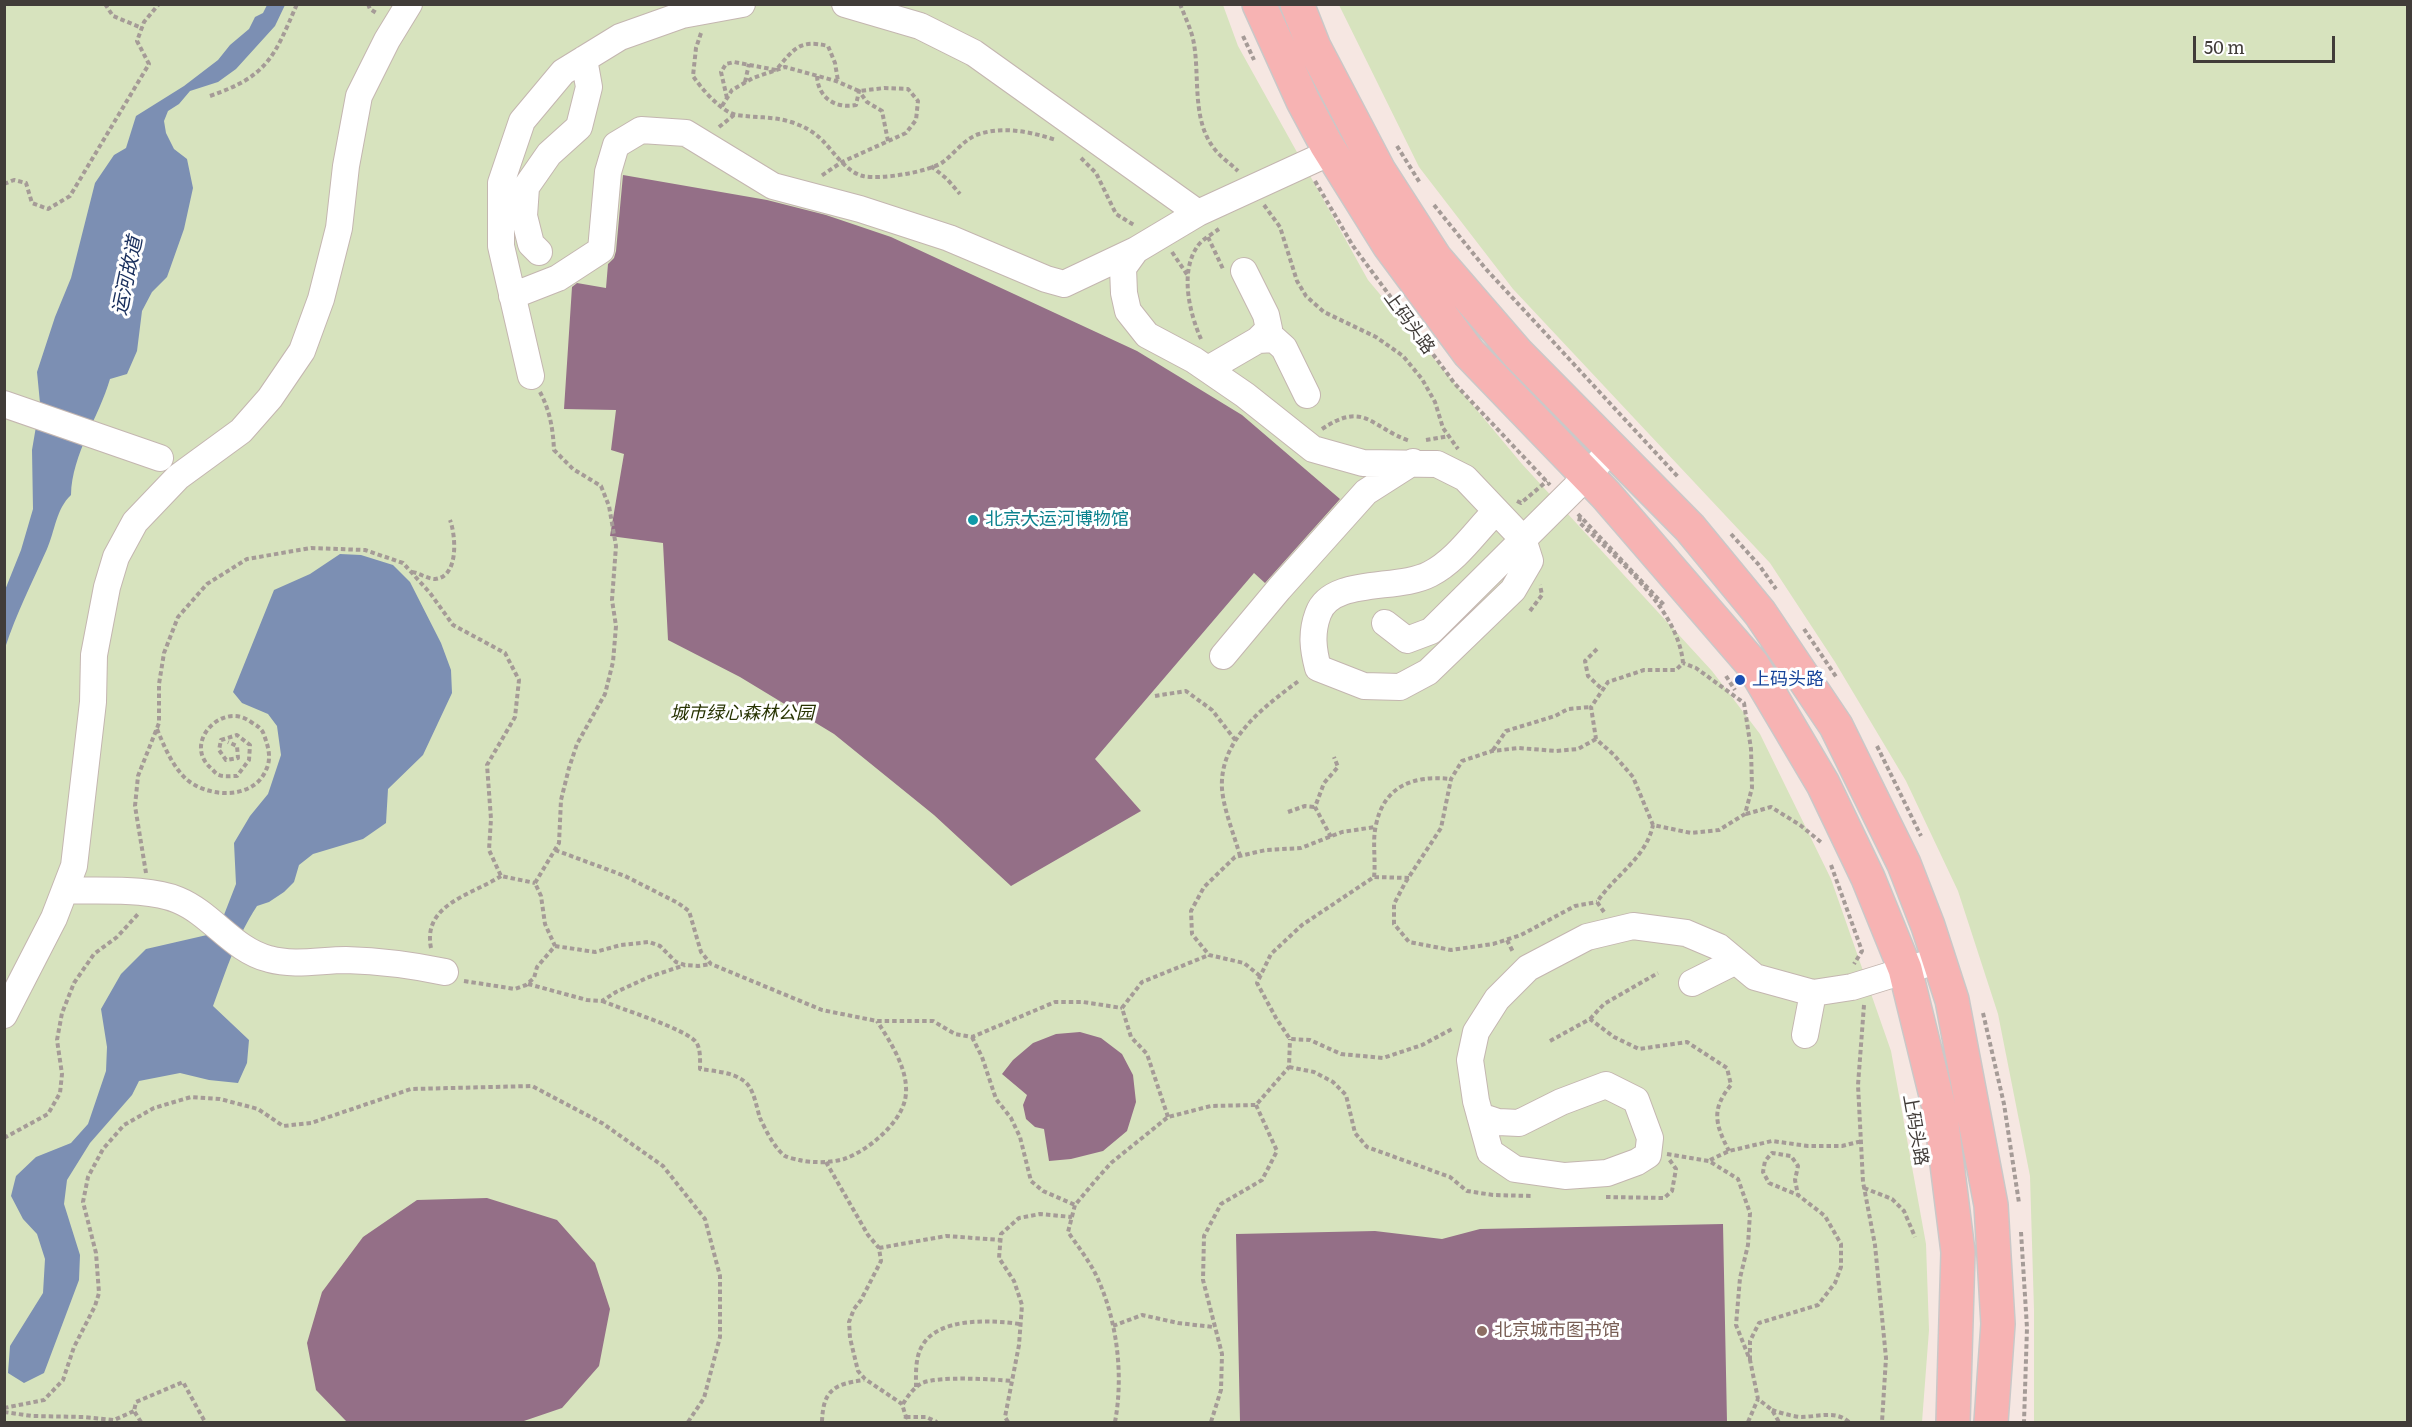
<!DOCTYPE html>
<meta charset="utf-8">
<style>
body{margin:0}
#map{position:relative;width:2412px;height:1427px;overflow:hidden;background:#f6e7e2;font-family:Literata,serif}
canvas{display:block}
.frame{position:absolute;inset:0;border:6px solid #413c39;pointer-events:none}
.scale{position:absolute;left:2193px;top:36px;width:142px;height:27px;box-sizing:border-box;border:3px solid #413c39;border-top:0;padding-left:8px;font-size:18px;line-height:21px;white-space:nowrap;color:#413c39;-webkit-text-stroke:4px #fff;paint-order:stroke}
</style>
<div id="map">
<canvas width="2412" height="1427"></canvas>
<div class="frame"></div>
<div class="scale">50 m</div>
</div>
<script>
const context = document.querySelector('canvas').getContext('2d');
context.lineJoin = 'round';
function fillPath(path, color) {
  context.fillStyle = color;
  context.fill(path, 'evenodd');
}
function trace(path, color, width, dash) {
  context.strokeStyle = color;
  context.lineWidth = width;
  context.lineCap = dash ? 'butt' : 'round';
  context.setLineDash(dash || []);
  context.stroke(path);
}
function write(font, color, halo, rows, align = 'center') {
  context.font = font + ' Literata,"Noto Sans SC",serif';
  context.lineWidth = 6;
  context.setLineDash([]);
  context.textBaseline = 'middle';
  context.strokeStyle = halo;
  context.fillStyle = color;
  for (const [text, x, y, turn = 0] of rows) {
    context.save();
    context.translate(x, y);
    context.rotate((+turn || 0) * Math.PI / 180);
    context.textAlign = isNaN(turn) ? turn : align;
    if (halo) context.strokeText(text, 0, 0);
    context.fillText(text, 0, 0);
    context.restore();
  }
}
fillPath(new Path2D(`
 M5,5H1223L1238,46L1368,280L1522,464L1712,671L1760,734L1831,879L1891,1051L1926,1244L1929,1330L1922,1422H5Z
 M1339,5H2407V1422H2034V1310L2030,1176L1998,1014L1958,891L1906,781L1835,662L1770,563L1513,289L1419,167Z`), '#d7e3be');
fillPath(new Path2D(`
 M267,5H285L275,26L236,69L218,82L190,91L179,104L168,111L164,121L166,133L174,149L187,159L193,188L184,229L167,277L152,292L142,311L137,351L127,374L110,379C99,417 72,454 71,495C56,509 55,531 47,549C32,583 16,614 5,648V590L21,550L33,509L32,450L40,403L37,372L55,317L71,278L95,183L114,155L126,148L136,116L184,86L218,60L230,45L249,29L255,17L263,13Z
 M340,554L361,555L393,565L410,582L441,643L451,670L452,693L423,755L388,789L386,823L363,839L313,854L299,865L294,882L284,892L269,902L257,906C235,940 227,969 213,1006L249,1040L247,1063L238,1083L209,1080L180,1073L139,1081L132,1095L90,1143L67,1180L64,1204L80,1255L79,1280L44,1373L24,1383L8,1373L10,1346L43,1293L45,1259L37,1234L23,1219L11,1196L16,1176L36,1157L71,1143L88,1124L106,1071L107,1047L101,1009L121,974L146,949L207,935L222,920L236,884L234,843L250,816L268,794L281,755L277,726L268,714L242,703L233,692L274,590L310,574Z`), '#7c8fb3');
fillPath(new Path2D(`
 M623,175L767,200L826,215L891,237L1137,351L1242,415L1340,499L1265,583L1254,573L1095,759L1141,811L1011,886L934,815L834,734L740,677L668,640L663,543L610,536L624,454L611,450L616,410L564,409L572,287L577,283L606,288L608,264L614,258L616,251Z
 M1080,1032L1101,1038L1122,1054L1133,1075L1136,1102L1127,1131L1103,1151L1071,1159L1049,1161L1044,1129L1035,1127L1026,1119L1023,1105L1027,1095L1002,1074L1013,1060L1033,1043L1056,1034Z
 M487,1198L557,1220L595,1263L610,1309L599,1366L562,1408L521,1422H347L316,1390L307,1343L322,1292L363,1237L417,1200Z
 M1723,1224L1727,1422H1240L1236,1234L1375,1231L1442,1239L1480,1229Z`), '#946f87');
const minor = new Path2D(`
 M845,4L920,26L974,53L1198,213L1331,152
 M1198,213L1136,250L1123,268L1124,293L1128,311L1147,335L1194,360L1245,395L1313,449L1363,463L1437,464L1465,478L1523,539L1530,561L1513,590L1428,672L1400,687L1364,686L1318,668C1313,649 1311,633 1318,614C1331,577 1398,591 1430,574C1457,560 1475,532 1496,511
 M539,252L531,244L524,216L526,187L549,154L579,127L589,87L584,59
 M512,296L558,278L601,250L608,172L616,145L641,130L686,133L773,186L860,209L949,238L1046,279L1064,284L1136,250
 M1258,340L1274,339L1284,348L1307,395
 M1208,369L1258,340L1269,329L1266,315L1244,271
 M531,376L501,246V183L522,121L563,72L620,37L682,15L742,4
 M4,404L160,458
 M1385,623L1407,640L1431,631L1587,476L1612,448
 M1223,656L1279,589L1366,492L1413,462
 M65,890C99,892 147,887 178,900C212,914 233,950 269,959C294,966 321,960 346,960C380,961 412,965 445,972
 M1692,983L1736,961
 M4,1015L54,918L74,866L93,702L94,655L107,587L116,557L135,522L178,477L241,431L270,398L302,351L321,299L339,228L346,166L359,96L387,40L409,4
 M1805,1035L1813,993L1852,987L1939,960
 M1480,1116L1498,1122L1519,1123L1561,1102L1606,1085L1636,1100L1650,1138L1648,1155L1637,1162L1607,1173L1565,1176L1515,1169L1490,1152L1476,1101L1470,1060L1476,1032L1497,999L1528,968L1587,937L1633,926L1686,933L1719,947L1755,977L1813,993`);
const major = new Path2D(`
 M1259,4L1303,101L1326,144L1389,245L1469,353L1606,495L1752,664L1823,784L1868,878L1905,969L1941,1116L1958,1252L1953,1422
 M1297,4L1314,47L1379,171L1435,258L1518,354L1690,528L1760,613L1836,726L1904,864L1928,926L1952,1000L1991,1205L1998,1324L1991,1422`);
trace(minor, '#c4b6b0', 28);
trace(major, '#cac8c8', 36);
trace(new Path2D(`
 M105,4L113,16L142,28
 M368,4L370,9L378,14
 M1180,4C1185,17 1192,31 1194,44C1200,79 1191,123 1217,152C1223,159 1231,164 1238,171
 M701,33L696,48L693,76C701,88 722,113 737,115C756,118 772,116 791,122C803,126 813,131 822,140C834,152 846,172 863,176C880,180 929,172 943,162C955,153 964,139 979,134C1005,126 1031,132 1056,140
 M1243,36L1254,60
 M817,76C818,98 836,109 856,105L859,91L867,102L882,111L888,141
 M745,82L749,64
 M210,96C268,76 274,57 297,4
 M727,98L721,72L726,64L734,62L776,70C794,49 799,39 828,46L835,63L838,81
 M722,106L732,90L753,78L785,67L836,81L859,91L884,88L908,89L918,101L916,120L906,133L842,162L821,176
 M719,127L734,115
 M1397,146L1420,183
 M1081,158L1096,173L1116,214L1134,225
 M931,166L947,179L960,194
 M1315,181L1353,246L1455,384L1550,485
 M4,184L14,180L26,183L32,203L48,209L70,196L149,64L137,41L144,22L159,4
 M1264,205L1280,227L1297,281L1306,296L1324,312L1376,337L1403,356L1422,379L1435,402L1443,428L1458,449
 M1434,205L1485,268L1679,478
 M1208,237L1223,269
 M1172,252L1188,276
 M1201,339C1189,312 1180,272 1197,247C1201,240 1212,234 1219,229
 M1322,429C1365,400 1371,428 1410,441
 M1426,440L1449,436
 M1517,501L1521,503L1547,481
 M1578,514L1664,605
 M1580,517L1579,522C1617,559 1678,608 1683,663L1676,670H1644L1608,682L1591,707L1596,739L1614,755L1633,777L1653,825L1691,833L1719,830L1745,814L1752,788L1751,749L1744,703L1696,668L1683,663
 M1731,534L1759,565L1776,589
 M412,572C420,573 427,579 435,579C459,577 456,536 450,520
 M1530,611L1542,595L1540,585
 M1804,629L1837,678
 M1597,649L1585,661L1588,676L1603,690
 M1726,676L1735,690
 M1155,696L1186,691L1212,710L1236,741
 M157,729C164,746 171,763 184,777C205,798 253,801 266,770C272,758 268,746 264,735C262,728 257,726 251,722C222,700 181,744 212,769C214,771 216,774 219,775C223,777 232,776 237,776L249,760L250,745L237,735L221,740L219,750L226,760L238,758L237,746L228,742
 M1596,739L1578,749L1556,751L1519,748L1492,751L1462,761L1451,779L1441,828L1405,883L1394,904V924L1409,942L1451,950L1493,944L1521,935L1575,906L1597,902
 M1877,746L1921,836
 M1493,750L1506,731L1555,716L1568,709L1591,707
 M1288,812L1305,806L1315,807
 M1746,814L1771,807L1800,825L1822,843
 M1331,837L1315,807L1324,783L1338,767L1334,757
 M555,850L625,876L678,903L689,911L701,952L711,964L822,1010L877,1021H933L955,1034L972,1037L1055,1002H1083L1122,1008
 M1240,856C1234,834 1224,811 1222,789C1219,739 1265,706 1300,680
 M1831,865L1862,951L1854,964
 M146,873L135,806L138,776L159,723V684L164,653L178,617L207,584L247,559L311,548L365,550L403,563L430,593L453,625L505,653L519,680L515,717L487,765L491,819L489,850L501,876L535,883
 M1374,877C1376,861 1372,841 1376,825C1384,785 1415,775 1451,779
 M1409,878L1374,877L1302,925L1271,954L1257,983L1276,1018L1290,1039L1310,1040L1341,1054L1383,1058L1422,1045L1454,1028
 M535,883L559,843L561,800L569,768L577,744L605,694L613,662L616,626L612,600L616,546L609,506L601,486L573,469L554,450C553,429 550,411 540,392
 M1604,912L1597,902C1616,874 1646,858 1653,825
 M1507,940L1513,952
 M555,946L595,952L621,945L649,942L660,946L676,962L685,965L698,966L711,964
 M431,948C422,904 472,895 501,876
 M1260,976L1244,963L1209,955L1192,934L1191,911L1204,887L1235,857L1266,850L1301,848L1342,832L1375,827
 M464,981L515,989L526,985L534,978L537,967L555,946L545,924L541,896L535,883
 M528,984L587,1000L602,1001L616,992L649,977L685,965
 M602,1001C621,1009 686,1029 696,1042C701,1049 700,1061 700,1069C714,1071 732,1072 744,1081C754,1088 756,1106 760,1118C765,1129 775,1149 785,1156C789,1158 795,1159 799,1160C812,1163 830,1163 844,1159C867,1151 899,1125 905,1100C911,1073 891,1043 877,1021
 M1864,1005L1858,1085L1863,1182L1875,1245L1886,1358L1882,1422
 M1983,1013L2004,1104L2019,1203
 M1590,1019L1604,1004L1658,973
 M972,1037L982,1057L996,1099L1011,1118L1020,1137L1031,1181L1043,1191L1075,1205
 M1550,1041L1590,1019L1614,1037L1639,1049L1687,1042L1727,1068L1731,1085C1711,1109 1715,1124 1729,1151
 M1289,1067L1314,1072L1333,1082L1346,1095L1355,1133L1367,1147L1450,1177L1467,1191L1493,1195L1533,1196
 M1168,1117L1147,1054L1131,1037L1122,1008L1142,982L1209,955
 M4,1138L48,1114L60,1093L62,1074L57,1040L62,1013L74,983L94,954L117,937L139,913
 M1667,1154L1709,1161L1738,1179L1750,1213L1748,1245L1740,1278L1736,1325L1750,1360L1758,1399L1772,1410L1779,1422
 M1710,1160L1729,1151L1772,1141L1808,1146H1842L1862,1141
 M826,1162L868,1235L879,1248L881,1261L861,1300L854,1309L849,1322L850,1338L858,1371L865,1379L902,1404L906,1417L904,1422
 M1864,1188L1892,1199L1904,1211L1915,1237
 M1606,1197L1664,1198L1672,1191L1676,1169L1669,1159
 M2021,1232L2027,1328L2024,1422
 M879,1248L946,1236L1001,1240
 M1113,1326L1142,1315L1178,1323L1213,1327
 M1750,1360V1341L1759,1323L1818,1305L1835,1283L1841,1267V1244L1825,1216L1798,1195L1769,1183L1763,1172L1765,1161L1772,1153L1791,1156L1798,1166L1795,1180L1798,1195
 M916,1387C916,1374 915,1358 922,1346C938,1317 991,1320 1020,1324
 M903,1404C908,1396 913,1388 922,1383C939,1376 992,1379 1012,1381
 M4,1408L44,1400L63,1380L74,1347L95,1306L99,1293L96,1253L83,1202L88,1177L103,1149L124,1125L154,1108L191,1097L220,1099L258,1109L283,1126L311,1123L411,1089L532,1086L602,1123L663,1166L705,1219L720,1276V1337L704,1398L688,1422
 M1772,1410C1781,1413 1791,1416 1801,1417C1817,1417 1836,1410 1849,1422
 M4,1412L32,1416L84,1417L114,1420L134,1411
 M906,1417H926L937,1422
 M141,1422L134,1411L136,1402L183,1382L205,1422
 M822,1422C823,1390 834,1384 864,1380
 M1008,1422L1005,1417L1019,1345L1022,1305L1014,1281L999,1258L1001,1234L1019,1218L1040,1214L1072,1217
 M1115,1422C1124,1374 1117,1316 1094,1271C1087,1258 1077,1245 1068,1232L1075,1205L1095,1181L1111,1163L1168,1117L1211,1106L1256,1105L1289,1067L1290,1039
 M1211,1422L1221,1390L1222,1354L1203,1280L1204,1236L1221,1204L1262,1180L1277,1151L1256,1105
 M1748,1422L1758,1399`), '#a59b97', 4, [4.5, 3]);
trace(minor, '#fff', 26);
trace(major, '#f7b3b3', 33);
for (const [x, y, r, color] of [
 [973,520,6,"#0f9aa8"],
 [1740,680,6,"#1a4fb4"],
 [1482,1331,6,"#8d6e63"]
]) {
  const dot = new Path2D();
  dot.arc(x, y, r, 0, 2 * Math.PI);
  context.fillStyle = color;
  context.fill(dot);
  trace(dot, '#fff', 2);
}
write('18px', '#413c39', '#fff', [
 ["上码头路",1409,323,54],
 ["上码头路",1915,1130,80]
]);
write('18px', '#0d838f', '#fff', [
 ["北京大运河博物馆",985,520]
], 'left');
write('18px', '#164399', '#fff', [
 ["上码头路",1752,680]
], 'left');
write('italic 18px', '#283403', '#fff', [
 ["城市绿心森林公园",742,714]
]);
write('18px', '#785e54', '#fff', [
 ["北京城市图书馆",1494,1331]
], 'left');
write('italic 20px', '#182e5c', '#fff', [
 ["运河故道",128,276,-78]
]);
</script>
